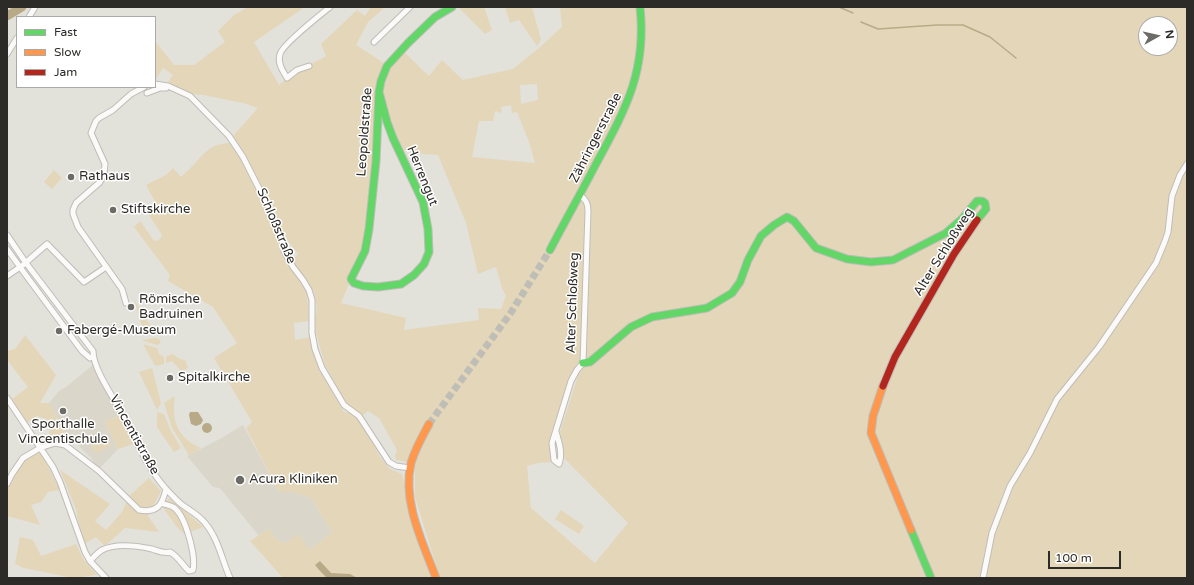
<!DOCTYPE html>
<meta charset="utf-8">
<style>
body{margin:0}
#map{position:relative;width:1194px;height:585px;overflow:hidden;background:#e2e1da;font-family:"Varela Round",sans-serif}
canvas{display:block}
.frame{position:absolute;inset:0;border:8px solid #2d2b27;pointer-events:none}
.legend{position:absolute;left:16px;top:16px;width:140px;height:72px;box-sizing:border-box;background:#fff;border:1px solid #abaaa9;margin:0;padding:5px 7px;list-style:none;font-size:12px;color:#2d2b27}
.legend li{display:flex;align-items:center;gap:8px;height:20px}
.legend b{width:20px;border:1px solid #abaaa9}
.north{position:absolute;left:1138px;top:16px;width:40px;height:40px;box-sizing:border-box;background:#fff;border:1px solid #abaaa9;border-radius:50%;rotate:82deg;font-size:11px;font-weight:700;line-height:16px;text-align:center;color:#2d2b27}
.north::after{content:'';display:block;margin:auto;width:14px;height:18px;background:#6c6b66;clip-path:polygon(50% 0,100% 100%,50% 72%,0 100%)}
.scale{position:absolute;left:1048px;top:551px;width:73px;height:18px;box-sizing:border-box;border:2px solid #2d2b27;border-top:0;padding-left:5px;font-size:12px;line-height:14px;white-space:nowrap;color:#2d2b27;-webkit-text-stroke:3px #fff;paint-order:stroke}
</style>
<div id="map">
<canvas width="1194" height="585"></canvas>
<div class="frame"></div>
<ul class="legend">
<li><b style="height:5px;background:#63d668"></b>Fast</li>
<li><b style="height:5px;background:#ff974d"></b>Slow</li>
<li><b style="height:5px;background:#b3261e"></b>Jam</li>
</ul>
<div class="north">N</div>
<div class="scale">100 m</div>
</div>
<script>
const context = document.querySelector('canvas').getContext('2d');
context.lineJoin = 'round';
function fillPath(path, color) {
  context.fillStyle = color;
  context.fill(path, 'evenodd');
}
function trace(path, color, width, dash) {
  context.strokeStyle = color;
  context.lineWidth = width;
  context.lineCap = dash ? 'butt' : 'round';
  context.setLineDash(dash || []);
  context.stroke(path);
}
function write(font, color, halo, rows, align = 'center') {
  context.font = font + ' "Varela Round",sans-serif';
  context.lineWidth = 3;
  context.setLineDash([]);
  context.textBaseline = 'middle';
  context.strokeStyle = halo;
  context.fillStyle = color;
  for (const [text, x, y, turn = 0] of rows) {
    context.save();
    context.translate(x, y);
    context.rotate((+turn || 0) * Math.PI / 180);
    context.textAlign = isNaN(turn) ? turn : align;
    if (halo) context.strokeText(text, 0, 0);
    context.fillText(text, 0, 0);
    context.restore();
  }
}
fillPath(new Path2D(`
 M93,365L120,415L105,422L118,449L98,470L95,468L92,459L65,432L49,403L59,391L66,387Z
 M243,425L279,492H293L311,498L332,532L310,550L278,541L269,529L259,536L220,488L213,487L187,456L220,439Z`), '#dad6c9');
fillPath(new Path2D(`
 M248,7H305L254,42L279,85L287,78L326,56L321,44L357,10L365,16L371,7H385L368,22L356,45L381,61L390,68L404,52L429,76L442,60L463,80L513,69L539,48L562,27L560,7H1187V578H440L415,497V463L396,460L395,456L397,450L379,418L368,411L362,416L347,405L325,365L316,333L315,320L317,309L314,291L311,289L291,259L293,257H296L298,254L286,238L246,156L233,136L258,108L243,103L203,95L190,94L168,82L173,75L163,68L156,79L155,78V41L174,65H194L225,42L218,31L234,15ZM1146,24H1170V48H1146ZM382,82L385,102L391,126L404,150L410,149L422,154L438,155L466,223L478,274L496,267L502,288L506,296L501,309L478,308L479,320L404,330L406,318L341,303L351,279L365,251ZM537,84L538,100L521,104L520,85ZM511,105L512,113L517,112L529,142L535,163L472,157L479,121H493L495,111L502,113L501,107ZM581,366L560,432L564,458L628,523L595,563L531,508L527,466L538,463L551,462V460H554V435L577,370Z
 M460,7H484L492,30L485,34L460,9Z
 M505,7H532L541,40L537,46L519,20L510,23Z
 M230,143L235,147L255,183L272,223L281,252L307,292L309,321L294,323L295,340L310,337L319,368L344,412L353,413L368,434L380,457L390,469L402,474L414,527L432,578H283L250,541L269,529L278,541L286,543L298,534L310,550L332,532L311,498L293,492H279L246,428L252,422L214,358L237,343L213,307L168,281L170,275L134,227L140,221L154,241L159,240L162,235L149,215L147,210L156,203L146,185L166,175L173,168L181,177C186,172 192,167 197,161C208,149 213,144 230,143Z
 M54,170L62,178L52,189L44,182Z
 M134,299L155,334L144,333Z
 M25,335L56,375L40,403H49L65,432L48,442L51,421L37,416L27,423L12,399L28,387L7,360V351L15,349Z
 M154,338H158L161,342L158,345L143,341V340Z
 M143,344L157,348L159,354L164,357V364L156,366L154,364Z
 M172,354L180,359L185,360L188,368L181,371L172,361L166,363V357Z
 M152,368L161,403L157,410L139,372Z
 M175,396C171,420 177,438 201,448L189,455L172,428L164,403Z
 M157,412L164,414L170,429L181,448L174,452L157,427Z
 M120,415L133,444L118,449L105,422Z
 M106,437L111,445L96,454L91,446Z
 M40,451L60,490L48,492L41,502L31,505L40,525L7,516V491L24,460Z
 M60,470L110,504L95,521L106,530L122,512L129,496L149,478L161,491L148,516L159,532L125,528L105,546L96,537L83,545L76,509Z
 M170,498L203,527L184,534L176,526L162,506Z
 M561,510L584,526L579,534L555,519Z
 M20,537L33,540L41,556L76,544L84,560L97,575L73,578L24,568L15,564Z`), '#e4d7b9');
fillPath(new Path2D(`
 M190,412H198L203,420L201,424L196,426L191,424L189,415Z
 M202 428a5 5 0 1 1 10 0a5 5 0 1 1-10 0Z
 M320,561L331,573L350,574L357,578H327L320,571L315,565Z`), '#b9aa87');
trace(new Path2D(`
 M839,7L853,13
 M861,22L878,29L937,25H963L990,37L1016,58`), '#b9aa87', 1.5);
trace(new Path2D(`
 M7,16L22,7`), '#b9aa87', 9);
trace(new Path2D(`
 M429,424L510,314L550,250`), '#bebdb6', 7, [7, 3.5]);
const street = new Path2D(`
 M29,17L35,7
 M374,42L410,7
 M7,54L17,38
 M309,66L297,70L287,78C283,71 277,63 280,54C283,44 320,15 330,7
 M155,84L168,86L190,96L229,136L243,157L273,216L284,246V251L293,267L303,280L309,290L312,300V333L315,349L322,368L344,405L359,416L389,462L396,466L410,468
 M147,93L160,88H166
 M7,235L26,263L93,351C93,371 119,405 128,424C139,447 149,470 166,489C171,494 176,500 181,504C189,510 199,515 205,523C218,538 222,560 230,578
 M7,249L25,274L82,351L90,358L93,357
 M7,276L23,265L47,244L84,282L106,267
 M126,303L122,289L78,227L73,214V210L76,203L100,182L104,174L105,164L91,133L96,121L99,118L113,110L131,94L144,87
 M7,398L53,467L60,482L85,552L90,561L106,578
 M556,432C559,442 563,454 559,464L554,460L552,443L571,381L577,370L583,363L588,211C588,203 586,200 580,195
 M7,484L12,474L23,458L40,448L55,443L65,445L99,471L139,510C157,513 162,506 166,489
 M90,561C93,558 97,553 102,550C116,543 138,546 152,549C159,551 163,554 170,552C179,557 182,565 189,571L193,570C196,557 186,515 173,507C170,505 165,505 161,503
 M983,578L992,533L1010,486L1030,453L1057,399L1099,347L1156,263L1165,241L1168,232L1172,196L1180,175L1187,164`);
const fast = new Path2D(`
 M379,92L387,122L393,138L423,202L428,229L429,252L424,264L414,275L401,284L378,287L363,286L354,283L351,279L365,251L369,229L376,161L379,92L381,81L387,66L408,43L435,17L452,7
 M550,250C565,221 581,193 596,164C625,110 647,72 640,7
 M583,363L590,362L631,327L652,317L707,308L732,293L740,282L748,260L761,236L774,225L787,217L794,221L816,248L847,259L871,262L893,260L946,233L962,219L977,201H982L985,203L986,209L977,220
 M911,530L931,578`);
const slow = new Path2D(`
 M883,386L873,416L871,433L911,530
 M429,424C422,437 415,449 411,463C402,502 423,543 436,578`);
const jam = new Path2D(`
 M883,386L895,357L954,254L977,220`);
trace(street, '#bebdb8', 7);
trace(fast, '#bebdb8', 9);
trace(slow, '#bebdb8', 9);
trace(jam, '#bebdb8', 9);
trace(street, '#fbfaf9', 5);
trace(fast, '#63d668', 7);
trace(slow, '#ff974d', 7);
trace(jam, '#b3261e', 7);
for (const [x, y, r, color] of [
 [71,177,4,"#6c6b66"],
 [113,210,4,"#6c6b66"],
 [131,307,4,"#6c6b66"],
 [59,331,4,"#6c6b66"],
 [170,378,4,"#6c6b66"],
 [63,411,4,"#6c6b66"],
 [240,480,5,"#6c6b66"]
]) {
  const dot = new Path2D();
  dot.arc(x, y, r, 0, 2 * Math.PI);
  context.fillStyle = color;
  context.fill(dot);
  trace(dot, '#fff', 1.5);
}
write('13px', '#2d2b27', '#fff', [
 ["Leopoldstraße",365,132,-86],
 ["Zähringerstraße",596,138,-63],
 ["Herrengut",422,176,68],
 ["Schloßstraße",276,226,67],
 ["Alter Schloßweg",944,252,-58],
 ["Alter Schloßweg",573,303,-88],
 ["Vincentistraße",134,435,61]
]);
write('13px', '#2d2b27', '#fff', [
 ["Rathaus",79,177],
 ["Stiftskirche",121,210],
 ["Römische",139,300],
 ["Badruinen",139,315],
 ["Fabergé-Museum",67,331],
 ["Spitalkirche",178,378],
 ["Sporthalle",63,425,"center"],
 ["Vincentischule",63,440,"center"],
 ["Acura Kliniken",249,480]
], 'left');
</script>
